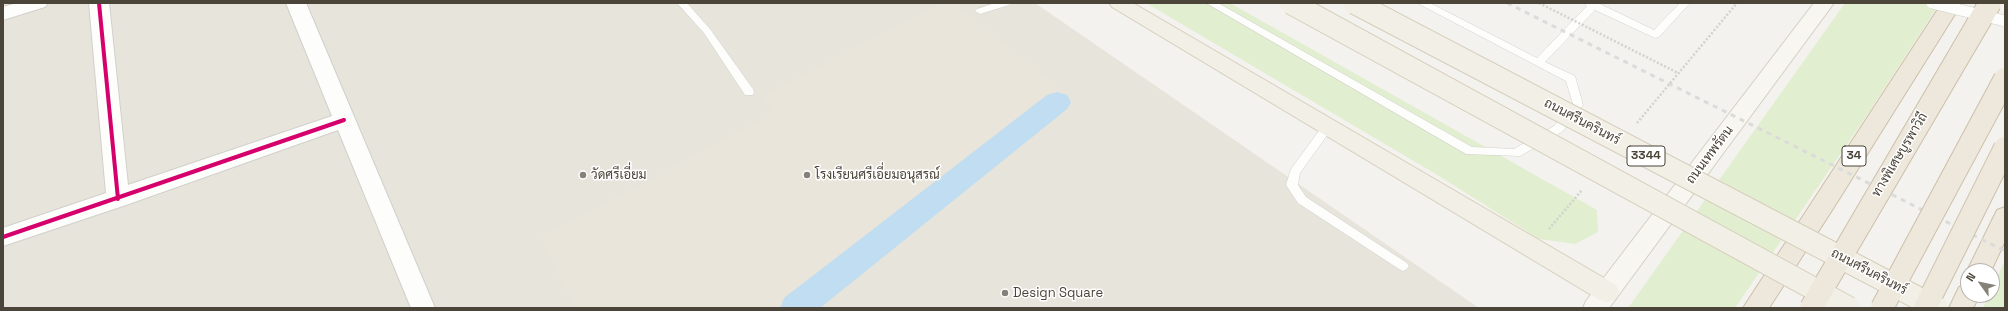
<!DOCTYPE html>
<meta charset="utf-8">
<style>
body{margin:0}
#map{position:relative;width:2008px;height:311px;overflow:hidden;background:#f4f2ee;font-family:"Space Grotesk",sans-serif}
canvas{display:block}
.frame{position:absolute;inset:0;border:4px solid #4b4439;pointer-events:none}
.north{position:absolute;left:1960px;top:263px;width:40px;height:40px;box-sizing:border-box;background:#fff;border:1px solid #b7b4b0;border-radius:50%;rotate:303deg;font-size:11px;font-weight:700;line-height:16px;text-align:center;color:#4b4439}
.north::after{content:'';display:block;margin:auto;width:14px;height:18px;background:#868178;clip-path:polygon(50% 0,100% 100%,50% 72%,0 100%)}
</style>
<div id="map">
<canvas width="2008" height="311"></canvas>
<div class="frame"></div>
<div class="north">N</div>
</div>
<script>
const context = document.querySelector('canvas').getContext('2d');
context.lineJoin = 'round';
function fillPath(path, color) {
  context.fillStyle = color;
  context.fill(path, 'evenodd');
}
function trace(path, color, width, dash) {
  context.strokeStyle = color;
  context.lineWidth = width;
  context.lineCap = dash ? 'butt' : 'round';
  context.setLineDash(dash || []);
  context.stroke(path);
}
function write(font, color, halo, rows, align = 'center') {
  context.font = font + ' "Space Grotesk",Sarabun,sans-serif';
  context.lineWidth = 3;
  context.setLineDash([]);
  context.textBaseline = 'middle';
  context.strokeStyle = halo;
  context.fillStyle = color;
  for (const [text, x, y, turn = 0] of rows) {
    context.save();
    context.translate(x, y);
    context.rotate((+turn || 0) * Math.PI / 180);
    context.textAlign = isNaN(turn) ? turn : align;
    if (halo) context.strokeText(text, 0, 0);
    context.fillText(text, 0, 0);
    context.restore();
  }
}
fillPath(new Path2D(`
 M3,3H1035L1479,308H3Z`), '#e7e4dc');
fillPath(new Path2D(`
 M941,3H954L1063,91L788,308H574L541,237L773,114L763,96Z`), '#eae5da');
fillPath(new Path2D(`
 M1146,3H1230L1597,210L1598,232L1575,244L1539,239L1439,176Z
 M1845,3H1940L1867,115L1735,308H1628Z
 M2005,260V308H1983L1989,295H1992V288Z`), '#e1eecf');
fillPath(new Path2D(`
 M1057,92L1067,95L1071,102L1067,109L820,308H780L784,298L1047,95Z`), '#c0ddf1');
const lane = new Path2D(`
 M677,3H687L710,29L753,89L754,92L753,95H745L704,33Z
 M995,3H1011L1009,5L980,14L975,11L977,9Z
 M1206,3H1218L1472,147L1514,149L1554,126L1573,104L1566,81L1417,3H1430L1537,58L1587,6L1583,3H1598L1654,30L1680,3H1690L1659,37L1655,38L1595,10L1545,62L1575,76L1583,105L1562,132L1520,156L1466,154Z
 M1328,123L1333,127L1300,173L1298,185L1306,197L1407,263L1409,266L1407,269L1403,271L1399,269L1298,203L1286,185L1291,169L1324,124Z`);
const street = new Path2D(`
 M17,3H48L45,7L3,20V7Z
 M89,3H109L128,185L332,116L286,3H306L435,308H411L338,130L126,205L3,246V228L106,193Z`);
const secondary = new Path2D(`
 M1814,3H1834L1609,308H1583L1586,301Z`);
const primary = new Path2D(`
 M1109,3H1133L1616,285L1619,292L1616,299L1607,302L1598,299L1112,7Z`);
const highway = new Path2D(`
 M1942,3H1962L1836,204L1769,308H1743Z
 M2005,207V241L1991,271H1968V273L1967,271L1997,210Z
 M1968,284V295H1980L1973,308H1949L1959,287Z`);
trace(lane, '#d2d0cb', 1);
trace(street, '#d2d0cb', 2);
trace(secondary, '#d3cfc5', 2);
trace(primary, '#d6cebb', 2);
trace(highway, '#ccbfa9', 2);
trace(new Path2D(`
 M1637,123L1737,3
 M1549,229L1582,190`), '#d3d2cc', 2.5, [2, 2]);
fillPath(lane, '#fdfdfc');
fillPath(street, '#fdfdfc');
fillPath(secondary, '#f7f6f1');
fillPath(primary, '#f2efe6');
fillPath(highway, '#ede8db');
trace(new Path2D(`
 M1507,3L2005,251`), '#dbdbda', 3, [5, 5]);
const laneBridge = new Path2D(`
 M1932,3L2005,21`);
const primaryBridge = new Path2D(`
 M1291,3L1849,308
 M1355,3L1937,308`);
const highwayBridge = new Path2D(`
 M1811,308L1990,3
 M1882,308L2005,79
 M1925,308L2005,148`);
trace(laneBridge, '#d2d0cb', 12, []);
trace(primaryBridge, '#d6cebb', 24, []);
trace(highwayBridge, '#ccbfa9', 24, []);
trace(new Path2D(`
 M1539,3L1678,73`), '#d3d2cc', 2.5, [2, 2]);
trace(laneBridge, '#fdfdfc', 11);
trace(primaryBridge, '#f2efe6', 22);
trace(highwayBridge, '#ede8db', 22);
trace(new Path2D(`
 M99,3L118,199
 M3,237L344,120`), '#d6006c', 4);
for (const [x, y, r, color] of [
 [583,175,4,"#868178"],
 [807,175,4,"#868178"],
 [1005,293,4,"#868178"]
]) {
  const dot = new Path2D();
  dot.arc(x, y, r, 0, 2 * Math.PI);
  context.fillStyle = color;
  context.fill(dot);
  trace(dot, '#fff', 1.5);
}
for (const [x, y, w] of [
 [1646,156,38],
 [1854,156,24]
]) {
  const box = new Path2D();
  box.roundRect(x - w / 2, y - 10, w, 20, 3);
  context.fillStyle = '#fff';
  context.fill(box);
  trace(box, '#4b4439', 1);
}
write('bold 12px', '#4b4439', null, [
 ["3344",1646,156],
 ["34",1854,156]
]);
write('13px', '#4b4439', '#fff', [
 ["ถนนศรีนครินทร์",1582,122,28],
 ["ถนนเทพรัตน",1710,155,-53],
 ["ทางพิเศษบูรพาวิถี",1900,155,-59],
 ["ถนนศรีนครินทร์",1869,272,28]
]);
write('13px', '#4b4439', '#fff', [
 ["วัดศรีเอี่ยม",591,175],
 ["โรงเรียนศรีเอี่ยมอนุสรณ์",815,175],
 ["Design Square",1013,293]
], 'left');
</script>
